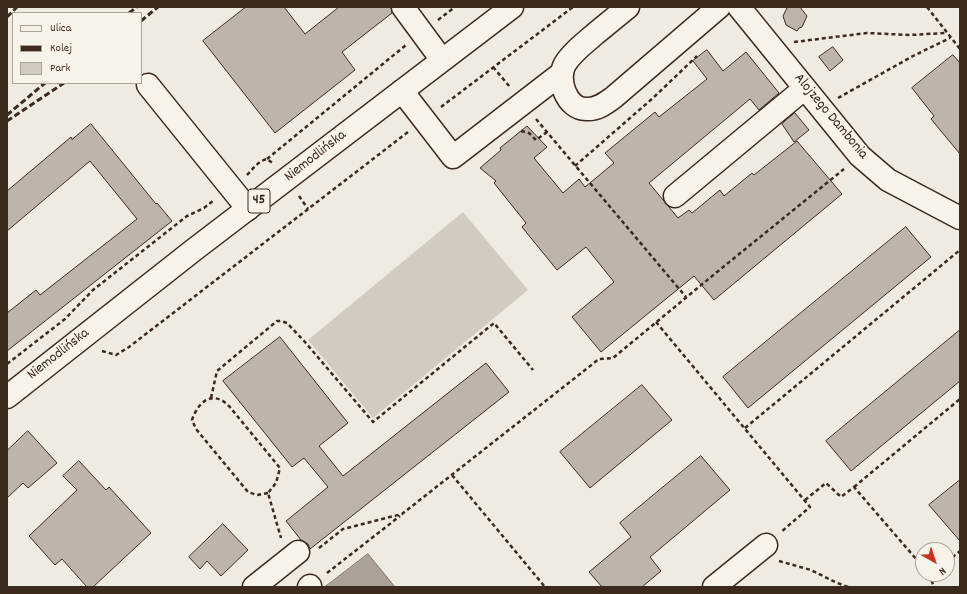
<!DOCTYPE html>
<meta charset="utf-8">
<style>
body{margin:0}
#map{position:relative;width:967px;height:594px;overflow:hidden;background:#efebe0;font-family:Dekko,sans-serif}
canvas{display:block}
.frame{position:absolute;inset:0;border:8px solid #3b2a1e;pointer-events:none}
.legend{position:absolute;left:12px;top:12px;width:130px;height:72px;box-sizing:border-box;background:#f7f3e8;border:1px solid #aca397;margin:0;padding:5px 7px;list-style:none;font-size:12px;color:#3b2a1e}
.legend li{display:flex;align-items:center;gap:8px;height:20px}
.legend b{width:20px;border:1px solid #aca397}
.north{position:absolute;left:915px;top:542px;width:40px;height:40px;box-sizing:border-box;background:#f7f3e8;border:1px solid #aca397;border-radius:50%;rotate:141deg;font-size:11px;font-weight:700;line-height:16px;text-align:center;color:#3b2a1e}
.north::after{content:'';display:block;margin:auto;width:14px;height:18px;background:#c8321e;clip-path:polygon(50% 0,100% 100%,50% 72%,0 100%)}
</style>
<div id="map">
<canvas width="967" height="594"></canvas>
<div class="frame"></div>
<ul class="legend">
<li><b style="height:5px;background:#f7f3e8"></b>Ulica</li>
<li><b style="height:5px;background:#3b2a1e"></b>Kolej</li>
<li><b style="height:11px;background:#d1cbc0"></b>Park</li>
</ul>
<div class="north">N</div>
</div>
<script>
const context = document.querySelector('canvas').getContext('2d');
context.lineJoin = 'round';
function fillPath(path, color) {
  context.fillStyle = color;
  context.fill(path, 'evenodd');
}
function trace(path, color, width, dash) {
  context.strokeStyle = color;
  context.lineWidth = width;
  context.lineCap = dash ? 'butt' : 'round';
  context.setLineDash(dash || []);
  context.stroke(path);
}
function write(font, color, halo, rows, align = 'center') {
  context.font = font + ' Dekko,sans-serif';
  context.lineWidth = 3;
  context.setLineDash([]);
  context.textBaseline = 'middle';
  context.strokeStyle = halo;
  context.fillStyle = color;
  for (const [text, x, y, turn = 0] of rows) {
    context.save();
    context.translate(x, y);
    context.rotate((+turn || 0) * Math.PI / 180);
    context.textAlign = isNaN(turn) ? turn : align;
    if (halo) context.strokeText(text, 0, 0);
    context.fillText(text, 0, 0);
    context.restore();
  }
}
fillPath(new Path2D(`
 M463,212L528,290L373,418L308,340Z`), '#d1cbc0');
const water = new Path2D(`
 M368,554L395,587H325Z`);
fillPath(water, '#aaa296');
trace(water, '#7e7266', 1);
const building = new Path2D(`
 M246,7H284L305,34L339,7H391L392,13L342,52L355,70L275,133L203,41Z
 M791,7H800L807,16L802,27L799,28L797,31L786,25L783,16L787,8Z
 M833,47L843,60L830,71L819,57Z
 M707,50L723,71L746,52L779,93L759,110L750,99L649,183L678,218L689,210L692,213L720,190L724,196L752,173L754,175L797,141L842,194L714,300L694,276L601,352L572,317L614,282L586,247L557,270L522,227L526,223L494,183L496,181L480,168L501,150L500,148L527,126L547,147L534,158L563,193L579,179L585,187L614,163L605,153L655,112L659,117L707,79L693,61Z
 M953,55L960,63V154L931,119L934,116L912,88Z
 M795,113L809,130L794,142L782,124Z
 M91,124L156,204L157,203L172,221L7,351V313L36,290L40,295L137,219L90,161L7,231V191L71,137L72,139Z
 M906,227L931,257L748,408L723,377Z
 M960,330V381L851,471L826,441Z
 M280,337L348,423L319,446L343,476L486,363L509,392L310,549L308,544L301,540L286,521L328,487L304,458L292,467L223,381Z
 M642,385L672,420L590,488L560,452Z
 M28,431L57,463L28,488L23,483L7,498V451Z
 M701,456L730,490L650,557L661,571L642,587H602L589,572L631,537L620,523Z
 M79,461L106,490L109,487L151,533L93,587H87L62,559L55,565L29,536L77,490L63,476Z
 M960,480V541L929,505Z
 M223,524L248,550L221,576L207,561L200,569L189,557Z`);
fillPath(building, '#bdb5aa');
trace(building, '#3b2a1e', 1);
const minor = new Path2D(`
 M403,7L442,60
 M628,7C617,16 606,25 595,34C585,43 572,52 565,64C556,80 567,109 586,109C597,110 606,103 614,97L719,7
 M739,7L860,156L888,180L960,218
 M148,85L248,209
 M402,91L453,157L562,73
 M675,196L805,88
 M254,587L298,552
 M309,587L310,586
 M714,587L766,545`);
const major = new Path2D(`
 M7,397L195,249L512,7`);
trace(minor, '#3b2a1e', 25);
trace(major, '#3b2a1e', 25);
trace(new Path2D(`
 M927,7L960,49
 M438,20L455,7
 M794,42L867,33L910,35L946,33
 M493,67L510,87
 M838,98L913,56L950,38
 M441,107L573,7
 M536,119L686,297
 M521,131L529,133L536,140L547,132
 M267,159L406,45
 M575,166L653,98L697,56
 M247,175C253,169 258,161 267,159L274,164
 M299,196L308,209
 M656,322L810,507L781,532
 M102,351L116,355L129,347L408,132
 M7,364L65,319L93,290L187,216L204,208L214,200
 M211,398L217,371L277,321H281L287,323L305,342L373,422L494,323L533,370
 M745,428L960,250
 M452,475L545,587
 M854,487L960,399
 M268,493L257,495L248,492L196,429L192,420C196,408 206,393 221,400C224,401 226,404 229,406L280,468L276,483L268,493L281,538
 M805,500L826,483L841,497L854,487L923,567
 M319,548L343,529L402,514L599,359L613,358L717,272L844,169
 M779,561L811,570L835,582L848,587
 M947,562L960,551
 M327,573L400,516
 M929,574L934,587`), '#3b2a1e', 2.5, [4, 3]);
trace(minor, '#f7f3e8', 22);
trace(major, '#f7f3e8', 22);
trace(new Path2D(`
 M129,13L137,7
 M7,17L17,7
 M141,21L158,7
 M7,115L45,83
 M7,121L64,83`), '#3b2a1e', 3, [6, 3]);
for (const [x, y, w] of [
 [259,201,22]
]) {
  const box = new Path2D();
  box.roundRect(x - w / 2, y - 12, w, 24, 3);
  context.fillStyle = '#f7f3e8';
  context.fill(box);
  trace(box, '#3b2a1e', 1);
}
write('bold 14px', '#3b2a1e', null, [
 ["45",259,201]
]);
write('15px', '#3b2a1e', '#f7f3e8', [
 ["Alojzego Dambonia",830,117,50],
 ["Niemodlińska",316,157,-38],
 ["Niemodlińska",59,355,-38]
]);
</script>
